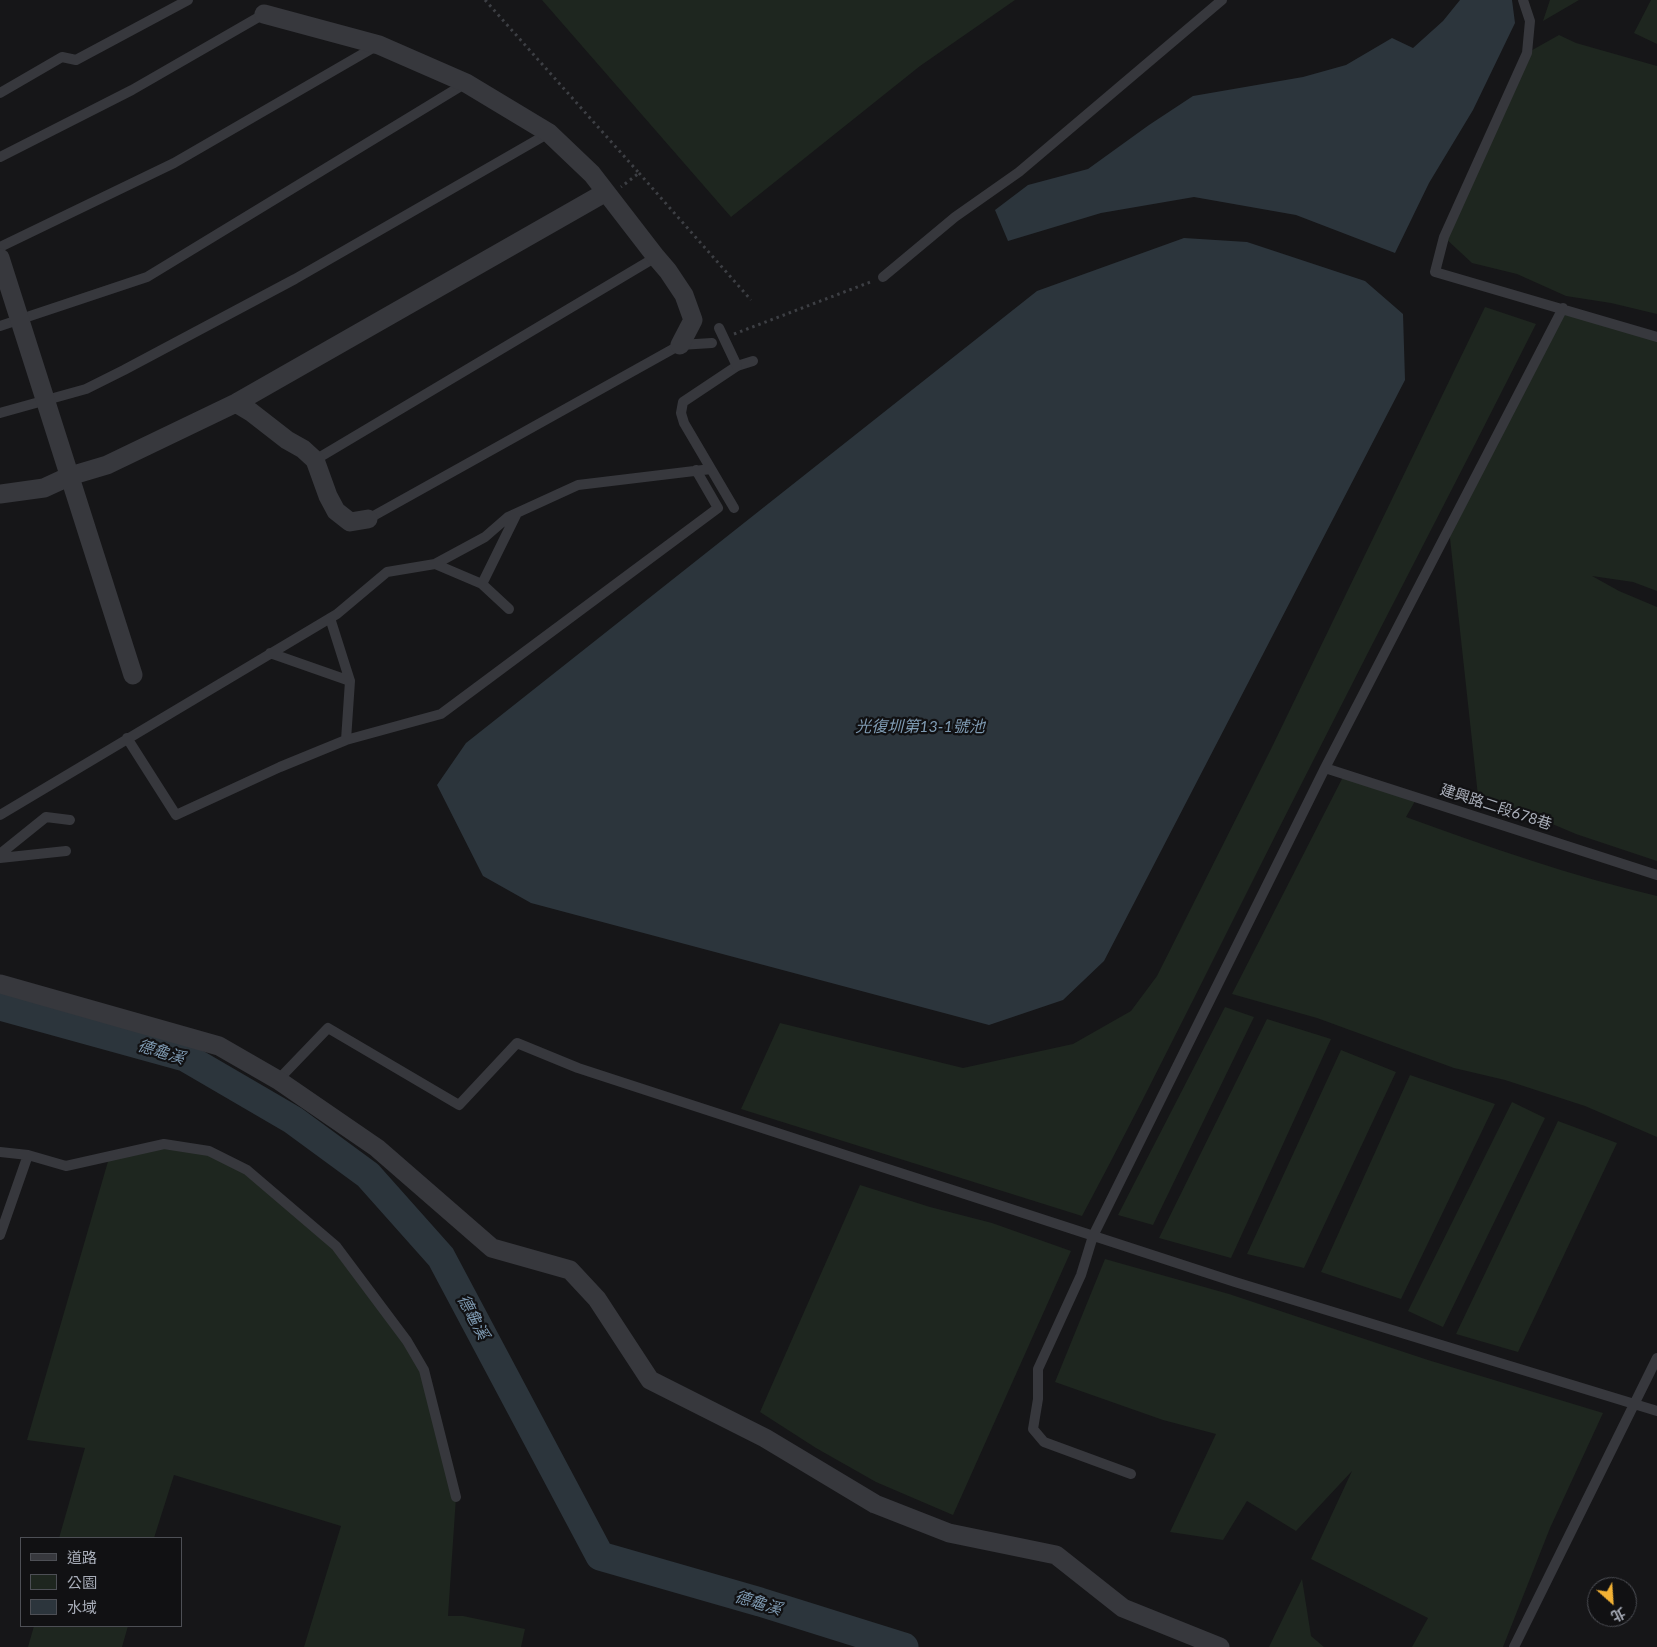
<!DOCTYPE html>
<meta charset="utf-8">
<style>
body{margin:0}
#map{position:relative;width:1657px;height:1647px;overflow:hidden;background:#161618;font-family:Lato,"Noto Sans TC",sans-serif}
canvas{display:block}
.legend{position:absolute;left:20px;top:1537px;width:162px;height:90px;box-sizing:border-box;background:#111113;border:1px solid #4d4f55;margin:0;padding:6px 9px;list-style:none;font-size:15px;color:#a8adb8}
.legend li{display:flex;align-items:center;gap:10px;height:25px}
.legend b{width:25px;border:1px solid #4d4f55}
.north{position:absolute;left:1587px;top:1577px;width:50px;height:50px;box-sizing:border-box;background:#111113;border:1px solid #4d4f55;border-radius:50%;rotate:154deg;font-size:14px;font-weight:700;line-height:20px;text-align:center;color:#a8adb8}
.north::after{content:'';display:block;margin:auto;width:18px;height:22px;background:#f2b134;clip-path:polygon(50% 0,100% 100%,50% 72%,0 100%)}
</style>
<div id="map">
<canvas width="1657" height="1647"></canvas>
<ul class="legend">
<li><b style="height:6px;background:#37383d"></b>道路</li>
<li><b style="height:14px;background:#1e261f"></b>公園</li>
<li><b style="height:14px;background:#2c353c"></b>水域</li>
</ul>
<div class="north">北</div>
</div>
<script>
const context = document.querySelector('canvas').getContext('2d');
context.lineJoin = 'round';
function fillPath(path, color) {
  context.fillStyle = color;
  context.fill(path, 'evenodd');
}
function trace(path, color, width, dash) {
  context.strokeStyle = color;
  context.lineWidth = width;
  context.lineCap = dash ? 'butt' : 'round';
  context.setLineDash(dash || []);
  context.stroke(path);
}
function write(font, color, halo, rows, align = 'center') {
  context.font = font + ' Lato,"Noto Sans TC",sans-serif';
  context.lineWidth = 4.5;
  context.setLineDash([]);
  context.textBaseline = 'middle';
  context.strokeStyle = halo;
  context.fillStyle = color;
  for (const [text, x, y, turn = 0] of rows) {
    context.save();
    context.translate(x, y);
    context.rotate((+turn || 0) * Math.PI / 180);
    context.textAlign = isNaN(turn) ? turn : align;
    if (halo) context.strokeText(text, 0, 0);
    context.fillText(text, 0, 0);
    context.restore();
  }
}
fillPath(new Path2D(`
 M542,0H1015L920,66L731,217Z
 M1550,0H1579L1543,21Z
 M1651,0H1657V44L1634,33Z
 M1559,35L1576,43L1657,66V314L1611,303L1566,296L1517,274L1472,263L1444,237L1527,53Z
 M1485,307L1536,324C1462,471 1386,616 1312,763C1235,914 1162,1066 1082,1216L741,1109L780,1023L963,1068L1073,1044L1131,1011L1157,976L1271,749Z
 M1563,308L1657,339V591L1633,582L1592,576L1619,591L1657,607V861L1576,834L1512,807L1478,796L1449,529Z
 M1345,773L1419,794L1406,817C1489,847 1571,876 1657,896V1137L1585,1106L1505,1080L1454,1068L1317,1018L1232,994Z
 M1225,1007L1254,1017L1153,1225L1118,1215Z
 M1267,1019L1331,1039L1231,1258L1159,1238Z
 M1341,1050L1396,1072L1304,1268L1247,1254Z
 M1410,1075L1495,1104L1401,1299L1321,1272Z
 M1512,1102L1545,1118L1443,1327L1408,1311Z
 M1558,1121L1617,1143L1518,1352L1456,1334Z
 M164,1144L209,1151L247,1170L336,1246L424,1370L456,1497L448,1616H463L525,1629L521,1647H304L341,1526L174,1475L154,1538H59L85,1448L27,1440L109,1158Z
 M860,1185L930,1207L992,1223L1071,1251L953,1515L876,1482L816,1448L760,1412Z
 M1105,1259L1229,1294L1428,1360L1603,1413L1550,1528L1503,1647H1412L1428,1618L1311,1559L1352,1471L1296,1531L1247,1501L1223,1540L1170,1532L1216,1434L1163,1420L1055,1382Z
 M1302,1579L1311,1636L1324,1647H1269Z
 M34,1626H128L122,1647H28Z`), '#1e261f');
fillPath(new Path2D(`
 M1460,0H1512L1515,23L1473,110L1429,183L1395,253L1296,215L1194,197L1101,213L1008,241L995,210L1028,185L1088,169L1149,125L1193,96L1303,77L1346,65L1392,38L1413,48L1443,21Z
 M1184,238L1247,242L1365,281L1403,314L1405,380L1104,961L1063,1000L989,1025L531,903L483,876L437,785L466,743L1037,291Z`), '#2c353c');
trace(new Path2D(`
 M0,1006L185,1057L293,1120L368,1175L441,1257L600,1556L760,1602L904,1647`), '#2c353c', 29);
trace(new Path2D(`
 M485,0L639,173L621,187
 M639,173L751,300
 M734,334L873,281`), '#3d3f44', 3, [2.5, 4]);
trace(new Path2D(`
 M1523,0L1530,21L1527,53L1444,237L1435,272L1657,337
 M0,93L62,57L76,60L188,0
 M0,157L132,90L264,14
 M0,247L174,163L378,45
 M883,277L955,217L1019,172L1222,0
 M0,326L147,277L466,83
 M0,413L86,389L124,370L295,279L549,133
 M315,460L656,257
 M734,508L684,423L681,413L683,402L737,366L753,361
 M368,519L680,345L712,343
 M435,564L482,584L509,609
 M482,584L517,513
 M330,618L350,681
 M270,653L350,681L346,740
 M127,738L176,815L280,767L346,740L441,714L718,508L696,470
 M1325,768L1657,875
 M0,815L337,614L387,572L435,564L485,537L508,517L578,485L711,469
 M0,854L46,817L70,820
 M0,858L66,851
 M278,1080L328,1028L459,1105L517,1043L578,1068L1235,1282L1657,1411
 M0,1152L28,1155L66,1166L164,1144L209,1151L247,1170L336,1246L407,1341L424,1370L456,1497
 M0,1235L28,1155
 M1131,1474L1044,1442L1033,1429L1038,1399V1369L1081,1275L1093,1236L1325,768L1563,308
 M1514,1647L1657,1358`), '#37383d', 10);
trace(new Path2D(`
 M264,14L379,45L466,83L549,133L592,174L656,257L668,271L684,295L693,320L680,345
 M0,258L133,675
 M236,403L251,412L287,440L303,449L315,460L328,496L336,511L350,522L368,519
 M0,494L44,488L70,476L107,465L236,403L606,192
 M0,984L219,1046L278,1080L377,1148L492,1248L570,1270L597,1299L650,1380L765,1438L875,1504L949,1533L1056,1555L1123,1608L1220,1647`), '#37383d', 19);
trace(new Path2D(`
 M719,328L737,366`), '#37383d', 10);
write('15px', '#a8adb8', '#111113', [
 ["建興路二段678巷",1496,807,18]
]);
write('italic 16px', '#7f9bb3', '#111113', [
 ["光復圳第13-1號池",920,727],
 ["德龜溪",161,1052,17],
 ["德龜溪",473,1317,62],
 ["德龜溪",758,1603,17]
]);
</script>
